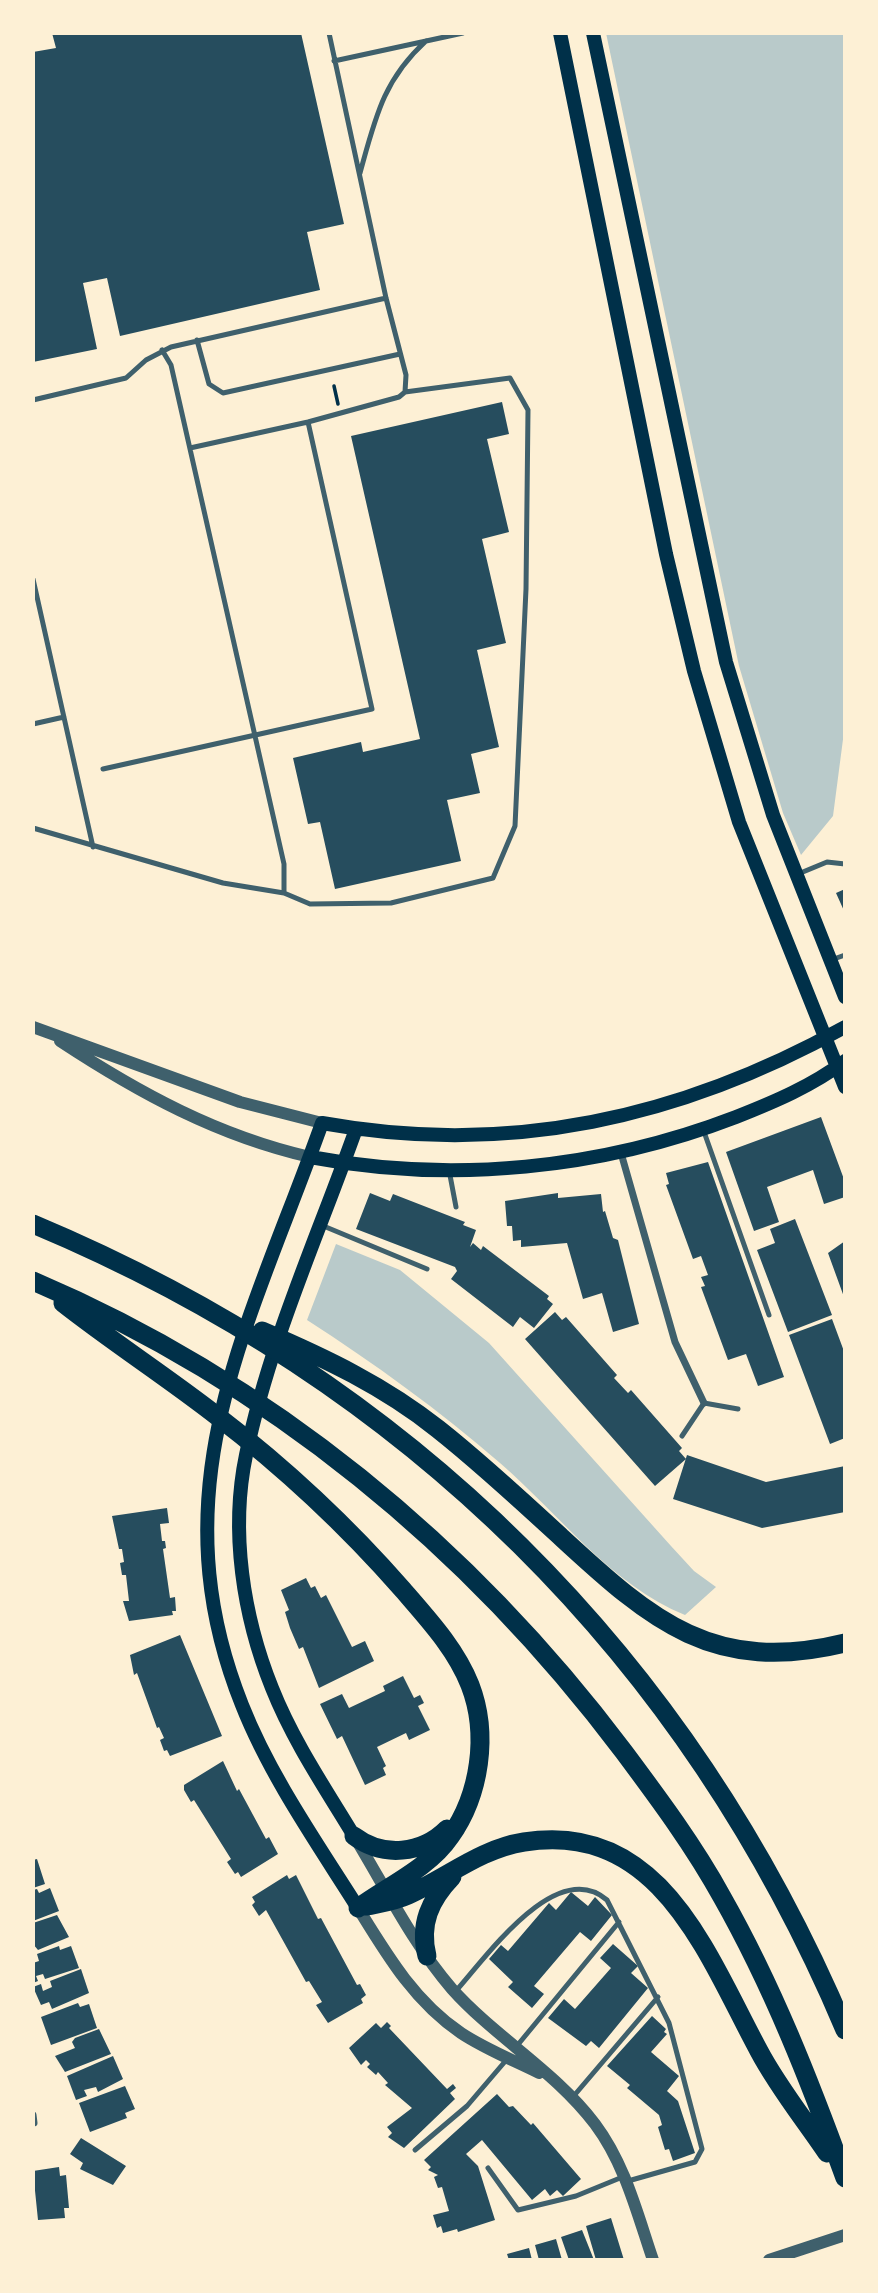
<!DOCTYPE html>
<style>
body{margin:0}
#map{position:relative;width:878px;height:2293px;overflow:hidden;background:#fdf0d5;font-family:Barlow,sans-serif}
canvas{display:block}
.frame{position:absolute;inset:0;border:35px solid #fdf0d5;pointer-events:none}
</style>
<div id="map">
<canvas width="878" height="2293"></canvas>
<div class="frame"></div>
</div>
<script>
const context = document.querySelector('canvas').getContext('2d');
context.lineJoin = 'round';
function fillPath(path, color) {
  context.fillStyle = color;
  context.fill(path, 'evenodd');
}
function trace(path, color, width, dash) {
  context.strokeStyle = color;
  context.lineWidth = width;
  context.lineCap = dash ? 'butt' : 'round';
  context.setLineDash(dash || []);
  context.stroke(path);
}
fillPath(new Path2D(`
 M606,33H845V724L833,816L801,855L783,813L739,666Z
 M336,1244L400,1270L489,1343L671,1546L694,1571L716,1587L685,1615C611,1585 559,1514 500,1463C439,1410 375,1364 307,1320Z`), '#b9caca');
fillPath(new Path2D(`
 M52,33H301L344,224L307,232L320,290L120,336L107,278L83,283L97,349L33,362V52L56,48Z
 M502,402L509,434L487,439L509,532L482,539L506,643L477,650L499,747L471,754L480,793L447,800L461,861L335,889L320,822L308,824L293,758L361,742L363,752L420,739L351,436Z
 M845,889V913L836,893Z
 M821,1117L845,1182V1197L824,1204L813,1170L767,1187L779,1222L754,1231L726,1152Z
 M708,1162L784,1377L758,1386L746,1354L728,1360L701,1287L705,1286L701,1277L708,1275L701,1256L693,1259L666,1185L669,1184L666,1173Z
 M370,1193L390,1201L393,1194L465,1222L463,1225L476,1230L470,1247L473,1243L481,1250L483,1246L549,1296L547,1299L553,1304L534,1328L520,1317L513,1327L451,1279L457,1271L455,1267L356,1229Z
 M558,1193V1198L601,1194L603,1212L605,1211L613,1238L618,1240L639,1324L613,1332L602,1293L583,1299L567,1243L521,1247V1240L513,1241L512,1226H507L505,1201Z
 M795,1219L832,1315L788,1332L757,1250L775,1243L770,1229Z
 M845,1241V1297H844L828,1253Z
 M555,1312L562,1320L566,1317L617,1375L614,1378L628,1393L631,1390L682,1448L679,1451L686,1459L655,1486L525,1339Z
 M832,1319L845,1354V1438L830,1444L789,1335Z
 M687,1455L766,1482L845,1466V1512L762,1528L673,1499Z
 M167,1508L169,1523L160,1524L162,1541H165L166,1548L163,1549L170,1598L175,1597L176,1611H172L173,1615L129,1621L123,1601H129L126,1575H122L120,1563L124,1562L122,1549H119L112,1516Z
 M306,1578L311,1588L315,1586L321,1598L326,1595L352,1647L365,1641L374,1661L319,1688L303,1647L299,1649L290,1628L285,1612L289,1610L281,1590Z
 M180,1635L222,1736L170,1756L167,1750L164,1751L160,1740L164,1738L159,1727L157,1728L137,1673L134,1675L130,1655Z
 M403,1676L414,1698L420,1695L424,1703L418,1706L430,1730L409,1740L406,1733L377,1747L386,1766L383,1768L386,1775L365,1785L342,1736L337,1739L320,1704L342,1694L349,1708L385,1691L383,1686Z
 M223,1761L237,1791L239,1789L266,1839L269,1837L278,1854L241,1877L238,1872L235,1874L227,1862L231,1859L194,1800L191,1802L184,1790V1785Z
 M37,1859L45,1884L33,1888V1860Z
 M287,1875L289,1879L296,1875L318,1919L321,1918L357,1985L360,1984L366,1995L361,1999L363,2003L328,2023L316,2005L322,2002L309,1981L306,1982L266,1910L259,1916L252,1905L255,1902L252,1897Z
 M50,1888L59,1911L33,1921V1890L37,1889L39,1893Z
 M571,1892L588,1906L595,1897L612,1915L591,1941L580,1932L534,1986L544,1994L532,2008L508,1987L513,1982L489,1959L501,1945L508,1951L549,1903L556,1910Z
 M57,1915L69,1937L38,1950L33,1944V1923Z
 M613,1944L638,1966L631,1973L648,1988L599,2048L591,2041L586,2046L548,2018L564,1999L575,2009L611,1968L600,1958Z
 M59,1946L60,1950L71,1946L79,1968L45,1979L43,1974L36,1976L38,1981L33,1983V1963L39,1961L37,1954Z
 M81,1969L89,1993L52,2009L49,2002L41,2005L33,1987L41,1984L43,1991L52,1987L50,1981Z
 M78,2003L80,2007L89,2004L97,2028L51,2045L41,2017Z
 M652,2016L666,2029L664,2032L667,2034L651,2052L679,2076L667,2091L678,2101L695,2153L673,2161L669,2149L665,2150L658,2127L662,2125L659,2115L627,2088L630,2085L607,2066Z
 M387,2022L391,2026L389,2028L447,2089L453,2084L456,2088L450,2093L455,2099L404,2148L388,2137L392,2133L387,2127L412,2108L385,2085L388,2083L378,2072L376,2075L367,2067L370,2064L366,2060L361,2065L349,2048L376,2023L381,2028Z
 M99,2029L111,2054L65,2072L55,2056L75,2048L72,2042L75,2038Z
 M113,2056L123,2079L98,2092L96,2087L84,2090L87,2096L76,2100L67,2076Z
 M125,2086L135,2109L125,2113L127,2118L90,2132L79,2103Z
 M497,2094L509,2107L513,2106L531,2125L533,2123L581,2179L563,2196L557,2190L550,2196L545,2189L532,2200L482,2140L466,2154L478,2166L495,2220L458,2232L457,2229L443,2233L441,2226L437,2228L433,2215L449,2211L442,2187L438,2188L434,2177L438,2175L428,2170L431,2167L424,2160Z
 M81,2138L126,2166L113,2185L80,2169L83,2163L70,2154Z
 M59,2167L60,2176L66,2175L69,2208H64L65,2218L38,2220L33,2171Z
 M611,2218L624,2260H596L586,2226Z
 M582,2230L594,2260H569L561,2237Z
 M556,2239L562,2260H539L535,2245Z
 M529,2248L532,2260H509L507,2254Z`), '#264d5e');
trace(new Path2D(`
 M334,386L338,404`), '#003049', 3.5);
trace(new Path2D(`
 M334,61L463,33
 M360,173C375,119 383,80 426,41
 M197,340L209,384L223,393L400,354
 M162,350L171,365L284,864V893
 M33,400L126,378L146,360L171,347L386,298
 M190,448L308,422L399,397L405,392L406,375L386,298L329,33
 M33,579L93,847
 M33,724L64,717
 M103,769L372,709L308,422
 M33,828L223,883L284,893L310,904L391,903L493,878L515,826L526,589L528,410L510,378L405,392
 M798,874L827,862L845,864
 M831,960L845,955
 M703,1129L769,1315
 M449,1170L456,1207
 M321,1225L427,1269
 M682,1436L704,1403L738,1409
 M455,1992C485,1959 556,1856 607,1900L669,2023L702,2149L695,2162L628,2181
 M516,2047L619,1922
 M572,2098L658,1997
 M415,2150L467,2106L508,2058
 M488,2168L518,2210L576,2196L625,2176`), '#3f606c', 5);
trace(new Path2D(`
 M621,1153L675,1342L704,1403
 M33,2115L34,2123`), '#3f606c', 7);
trace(new Path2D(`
 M33,1027L240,1102L322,1123
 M60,1041C139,1093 218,1136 310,1157
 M357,1841C387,1891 414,1945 452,1989C496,2038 555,2071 595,2124C625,2164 637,2213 653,2260
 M358,1908C387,1955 414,2001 461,2033C485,2049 513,2060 539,2073
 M769,2260L845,2235`), '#3f606c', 12);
trace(new Path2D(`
 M560,33L666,554L694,671L739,822L845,1087
 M593,33L726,662L773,815L845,997
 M310,1157C452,1184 601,1169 736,1117C774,1102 812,1086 845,1061
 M354,1836C325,1788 293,1741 272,1688C243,1616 230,1531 246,1455C269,1343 318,1236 356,1129
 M358,1908C317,1843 270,1776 242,1705C155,1487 250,1325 322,1123C509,1157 681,1118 845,1027`), '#003049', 14);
trace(new Path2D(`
 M33,1224C408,1381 687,1656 845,2030
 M33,1281C270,1382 470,1547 624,1752C659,1799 694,1846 722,1897C773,1987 810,2082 845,2178
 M63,1303C114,1343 167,1377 217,1416C285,1468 347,1526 403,1590C428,1619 456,1649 470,1685C489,1734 480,1795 450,1837C429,1868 388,1886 358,1908
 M262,1331C325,1358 384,1386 438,1429C481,1463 522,1501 562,1538C652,1621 714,1675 845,1643
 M354,1836C383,1858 422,1854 447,1829
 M367,1906C381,1903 395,1901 408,1895C448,1877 480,1849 524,1842C660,1820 707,1955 759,2051C778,2087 804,2119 827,2153
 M427,1956C419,1924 430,1900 452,1877`), '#003049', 19);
</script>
